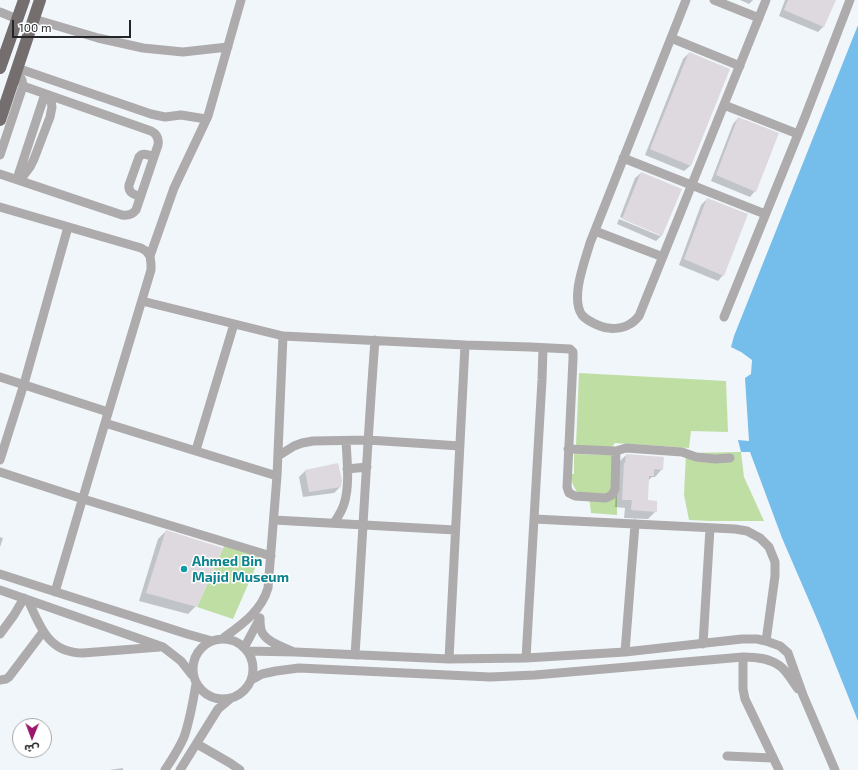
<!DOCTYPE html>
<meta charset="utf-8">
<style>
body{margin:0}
#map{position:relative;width:858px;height:770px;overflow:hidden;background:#f1f6fb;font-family:"Exo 2","Noto Sans Arabic",sans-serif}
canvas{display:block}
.north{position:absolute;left:12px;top:718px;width:40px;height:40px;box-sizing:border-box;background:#fff;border:1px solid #a7a8a9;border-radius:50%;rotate:181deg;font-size:11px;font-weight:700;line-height:16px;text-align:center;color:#232527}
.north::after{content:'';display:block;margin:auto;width:14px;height:18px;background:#9b176b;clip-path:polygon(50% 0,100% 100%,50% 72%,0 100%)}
.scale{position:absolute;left:12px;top:20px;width:119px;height:18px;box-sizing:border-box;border:2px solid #232527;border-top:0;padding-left:5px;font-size:12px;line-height:14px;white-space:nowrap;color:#232527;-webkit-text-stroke:3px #fff;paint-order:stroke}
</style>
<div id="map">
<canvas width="858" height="770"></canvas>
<div class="north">ش</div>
<div class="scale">100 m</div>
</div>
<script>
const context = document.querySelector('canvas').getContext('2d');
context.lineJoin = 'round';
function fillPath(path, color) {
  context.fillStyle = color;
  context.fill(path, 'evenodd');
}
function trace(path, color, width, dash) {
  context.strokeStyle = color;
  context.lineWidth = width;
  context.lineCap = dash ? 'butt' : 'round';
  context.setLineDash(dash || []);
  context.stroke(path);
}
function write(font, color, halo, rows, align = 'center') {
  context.font = font + ' "Exo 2",sans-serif';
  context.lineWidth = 3;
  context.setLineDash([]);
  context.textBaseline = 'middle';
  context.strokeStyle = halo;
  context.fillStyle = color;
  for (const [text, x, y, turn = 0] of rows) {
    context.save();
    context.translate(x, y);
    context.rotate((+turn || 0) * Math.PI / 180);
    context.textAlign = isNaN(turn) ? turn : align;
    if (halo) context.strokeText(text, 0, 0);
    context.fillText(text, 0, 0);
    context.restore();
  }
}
fillPath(new Path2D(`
 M579,373L726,381L728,432L691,431L689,448L615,443L611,448L576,446Z
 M741,452L744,477L764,521H711L689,520L684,495L686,453Z
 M574,454L613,455L617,484V515L591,513L589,496L578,494L573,485L570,474H574Z
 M225,544L260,557L233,619L197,607Z`), '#bfdea4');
fillPath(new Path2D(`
 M858,25V721L820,626L782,538L750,452H741L738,440L749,441L745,378L751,374L752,360L741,352L731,347L734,336Z`), '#75beec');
fillPath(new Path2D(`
 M740,0H753L749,4Z
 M785,0H835L824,26L818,32L779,16Z
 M689,53L709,120L690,166L684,171L645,155L683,59Z
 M738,118L755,191L750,197L711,181L733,124Z
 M641,173L662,235L656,241L617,224L619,219L660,236V234L620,217L635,178Z
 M707,199L723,275L718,281L679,265L701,205Z
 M626,455L662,469L655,477H652L648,481L647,501L656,511L648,519L624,518L625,508L615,507L617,472L618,463Z
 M338,465L340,487L334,493L303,497L299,477L305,471Z
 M166,531L196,606L188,614L139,601L158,539Z
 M0,537L3,538L0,547Z
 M123,768V770H109Z`), '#0003');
fillPath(new Path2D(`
 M788,0H836L824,27L784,10Z
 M689,52L730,69L691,166L650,149Z
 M738,117L779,133L756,192L716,175Z
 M641,172L682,189L662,236L622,219Z
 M707,198L748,214L724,276L684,259Z
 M626,454L664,457L663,470L654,469V476H649L648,500L657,501V512L631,510L632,500H622L624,463H625Z
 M338,463L342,480L341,487L309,492L305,470Z
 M166,530L223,548L197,607L146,593Z`), '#ded9de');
trace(new Path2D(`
 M686,0L590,243C585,261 570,298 582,315C587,321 593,323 600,326C609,330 622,329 630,324C634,322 637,318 639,316L766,0
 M714,0L759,18
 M0,12L17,19
 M34,19L98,38L143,48L183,52L228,47
 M671,38L740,66
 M17,68L151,114L165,117L181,115L206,119
 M724,105L798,134
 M0,155L23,86L22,80L16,72
 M623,158L765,214
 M0,174L122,215C128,216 132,215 136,210L158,145C159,139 157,134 151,131L23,86
 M17,179L45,94
 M20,180L30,167L34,159L50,117L52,107L50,96
 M140,197C134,194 128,193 129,185L139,157C143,152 148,155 154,157
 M0,207L141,248L146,251L150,256
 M595,231L663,257
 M142,301L283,336L465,345L530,347L570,349L573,352V359L567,487L569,493L575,496L606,498L612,495L615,489L616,451
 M724,317L805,117L850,0
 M0,377L108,412
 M105,423L277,476
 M568,449L616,451L626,448L682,452L696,457L715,459L730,458
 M196,450L234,324
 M278,456L294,446L302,443L313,441L368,440L460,446
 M0,460L24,384L68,227
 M347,469L367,467
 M0,472L83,499L271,556
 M534,519L735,529L747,531L760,538L769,547L775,562V576L766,641
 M274,520L455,530
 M334,523C338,517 342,511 344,504C350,486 347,460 346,441
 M0,574L187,634L212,641
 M0,590L163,647L181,661L192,675
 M55,592L105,423L151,270V264L150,256L174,188L208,116L241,0
 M28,600C40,626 48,653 83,653L160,647
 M260,618C260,624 260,630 263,634C269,643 283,647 292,651
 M0,634L14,615L24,598
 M193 669a30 30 0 1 1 60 0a30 30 0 1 1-60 0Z
 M222,639C241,625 261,612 268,588L277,476L283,336
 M703,644L710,528
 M244,648L260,618
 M247,651L295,652L449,659L526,658L625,652L742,639H757L766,641L780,646L788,653L803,695L835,770
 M625,652L635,524
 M355,655C362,550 367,445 375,340
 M743,657V689L745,699L779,770
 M526,658L542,380L543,348
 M449,659L465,345
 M0,680L6,679L9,677L43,632
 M251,680L262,674L276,671L299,668L490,677L535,675L743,657C756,657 769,658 780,666C786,670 793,682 798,689
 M197,744L230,763L240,770
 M727,756L772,758
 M165,770C172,759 179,749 184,737C190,720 193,702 196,684
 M180,770L218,709L231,698`), '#aeabac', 9);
trace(new Path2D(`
 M0,68L24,0
 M0,120L40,0`), '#746e6f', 12);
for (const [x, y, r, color] of [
 [184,569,4,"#0f9aa8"]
]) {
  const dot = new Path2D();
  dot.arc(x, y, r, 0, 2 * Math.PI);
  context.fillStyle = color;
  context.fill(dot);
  trace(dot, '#fff', 1.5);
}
write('bold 14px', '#0d838f', '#fff', [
 ["Ahmed Bin",192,561],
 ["Majid Museum",192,577]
], 'left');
</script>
